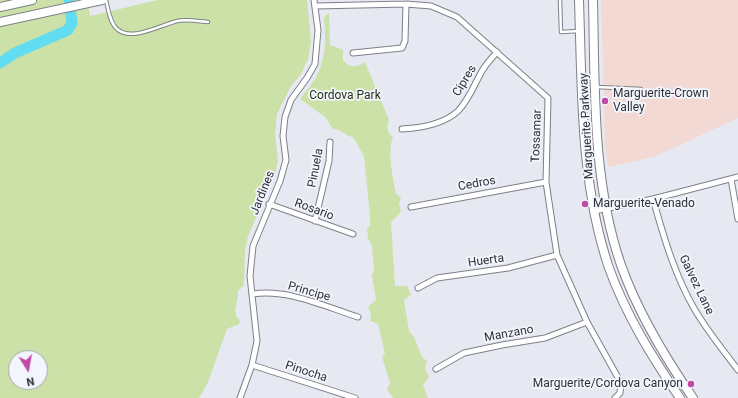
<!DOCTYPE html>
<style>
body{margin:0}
#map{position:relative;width:738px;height:398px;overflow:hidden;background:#e6e9f1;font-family:Roboto,sans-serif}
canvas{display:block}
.north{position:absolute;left:8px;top:350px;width:40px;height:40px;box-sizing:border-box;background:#f3f6ff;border:1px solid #a5a7ad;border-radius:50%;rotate:169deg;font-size:11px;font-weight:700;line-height:16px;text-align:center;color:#2f3033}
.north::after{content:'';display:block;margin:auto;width:14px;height:18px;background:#be4aa4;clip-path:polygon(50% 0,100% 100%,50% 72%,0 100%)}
</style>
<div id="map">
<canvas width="738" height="398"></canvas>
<div class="north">N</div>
</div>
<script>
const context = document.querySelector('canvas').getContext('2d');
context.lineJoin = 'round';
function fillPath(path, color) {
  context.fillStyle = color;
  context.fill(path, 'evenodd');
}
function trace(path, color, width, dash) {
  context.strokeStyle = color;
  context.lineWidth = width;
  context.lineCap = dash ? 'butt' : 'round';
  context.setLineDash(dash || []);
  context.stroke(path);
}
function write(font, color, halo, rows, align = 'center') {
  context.font = font + ' Roboto,sans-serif';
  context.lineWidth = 3.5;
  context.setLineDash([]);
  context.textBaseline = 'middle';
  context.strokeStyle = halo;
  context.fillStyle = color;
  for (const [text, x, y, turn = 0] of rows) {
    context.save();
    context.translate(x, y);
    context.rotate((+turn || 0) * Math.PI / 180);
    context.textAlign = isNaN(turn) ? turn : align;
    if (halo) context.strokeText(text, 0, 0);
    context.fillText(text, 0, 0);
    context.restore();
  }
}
fillPath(new Path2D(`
 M601,0H738V118L654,157L608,167L605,146Z`), '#f2d9d3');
fillPath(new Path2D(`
 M0,0H87L90,16L158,0H307L311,42L308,59L301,74L291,86L277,114L275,134L278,160L275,174L248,236L245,251L244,285L238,291C239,303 230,312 240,320L239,324L227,329L208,382L199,398H0ZM16,358H40V382H16Z
 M329,13L330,45L343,50V60C349,68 357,68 365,62L389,120C386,126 387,133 393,137C387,153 393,177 396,194L401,197L399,204L401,212L391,222L395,286H407L411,295L404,300L409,331L414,337L422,357L427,361L425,369L429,377L423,385L428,398H393L387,390L390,383L382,357L385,353L378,324L370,321L371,314L368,307L376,300L372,275L374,271L372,246L368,238L367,228L370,226V216L364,156L353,137C345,136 343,130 333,129L325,117L300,99C304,92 311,86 315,79C326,60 326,40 324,19L326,15Z`), '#cbe1a8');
trace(new Path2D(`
 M0,63L15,53L68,30L72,23L69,0`), '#61dcf1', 11);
const lane = new Path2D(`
 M106,0C108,9 110,23 117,29C131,42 161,25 177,21C186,19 198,21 208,22
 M560,0L561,32L579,31
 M596,87L641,89`);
const street = new Path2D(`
 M315,6L406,4L431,6L457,17L548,98L546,182L557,255L587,322L621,383L620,393L615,398
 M353,53L402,48L405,41L406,4
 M402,129C420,128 443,125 458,111C469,100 474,85 482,71C486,64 492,58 497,52
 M731,179L738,219
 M653,199C664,238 675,276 695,310C708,332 723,350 738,370
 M269,204L353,234
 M411,207L546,182
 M594,211L653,199L738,177
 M315,221L329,161L330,142
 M418,288L437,278L508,268L557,255
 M253,294C288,289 324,306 358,317
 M252,365L355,398
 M436,369L464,353L502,345L545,338L587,322
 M240,398L252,365L257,341L250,276L253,246L280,181L286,160L283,136L285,117L291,100L307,78L315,64L318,30L314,0`);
const primary = new Path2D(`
 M579,0C582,89 580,183 609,268C626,315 652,357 680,398
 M593,0C595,87 592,182 621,265C638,313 664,356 693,398
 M0,7L32,0
 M0,22L102,0`);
trace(lane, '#7e8088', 4.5);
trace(street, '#7e8088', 7);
trace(primary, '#7e8088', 10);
trace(lane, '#fff', 2.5);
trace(street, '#fff', 5);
trace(primary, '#fff', 8);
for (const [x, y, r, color] of [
 [605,101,4,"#be4aa4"],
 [585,204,4,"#be4aa4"],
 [691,384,4,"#be4aa4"]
]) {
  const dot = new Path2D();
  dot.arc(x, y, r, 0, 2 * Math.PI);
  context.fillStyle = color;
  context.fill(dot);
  trace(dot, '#f3f6ff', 1.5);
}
write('12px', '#2f3033', '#f3f6ff', [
 ["Cipres",465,81,-59],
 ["Marguerite Parkway",587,126,-93],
 ["Tossamar",537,136,-88],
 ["Pinuela",316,168,-79],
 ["Cedros",477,184,-10],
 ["Jardines",263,193,-68],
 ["Rosario",314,210,20],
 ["Huerta",486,261,-8],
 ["Galvez Lane",696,285,64],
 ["Principe",309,292,16],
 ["Manzano",509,334,-10],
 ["Pinocha",306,372,18]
]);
write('12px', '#2f3033', '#f3f6ff', [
 ["Marguerite-Crown",613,94],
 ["Valley",613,108],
 ["Marguerite-Venado",593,204],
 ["Marguerite/Cordova Canyon",683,384,"right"]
], 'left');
write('12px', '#26310f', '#f3f6ff', [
 ["Cordova Park",345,96]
]);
</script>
